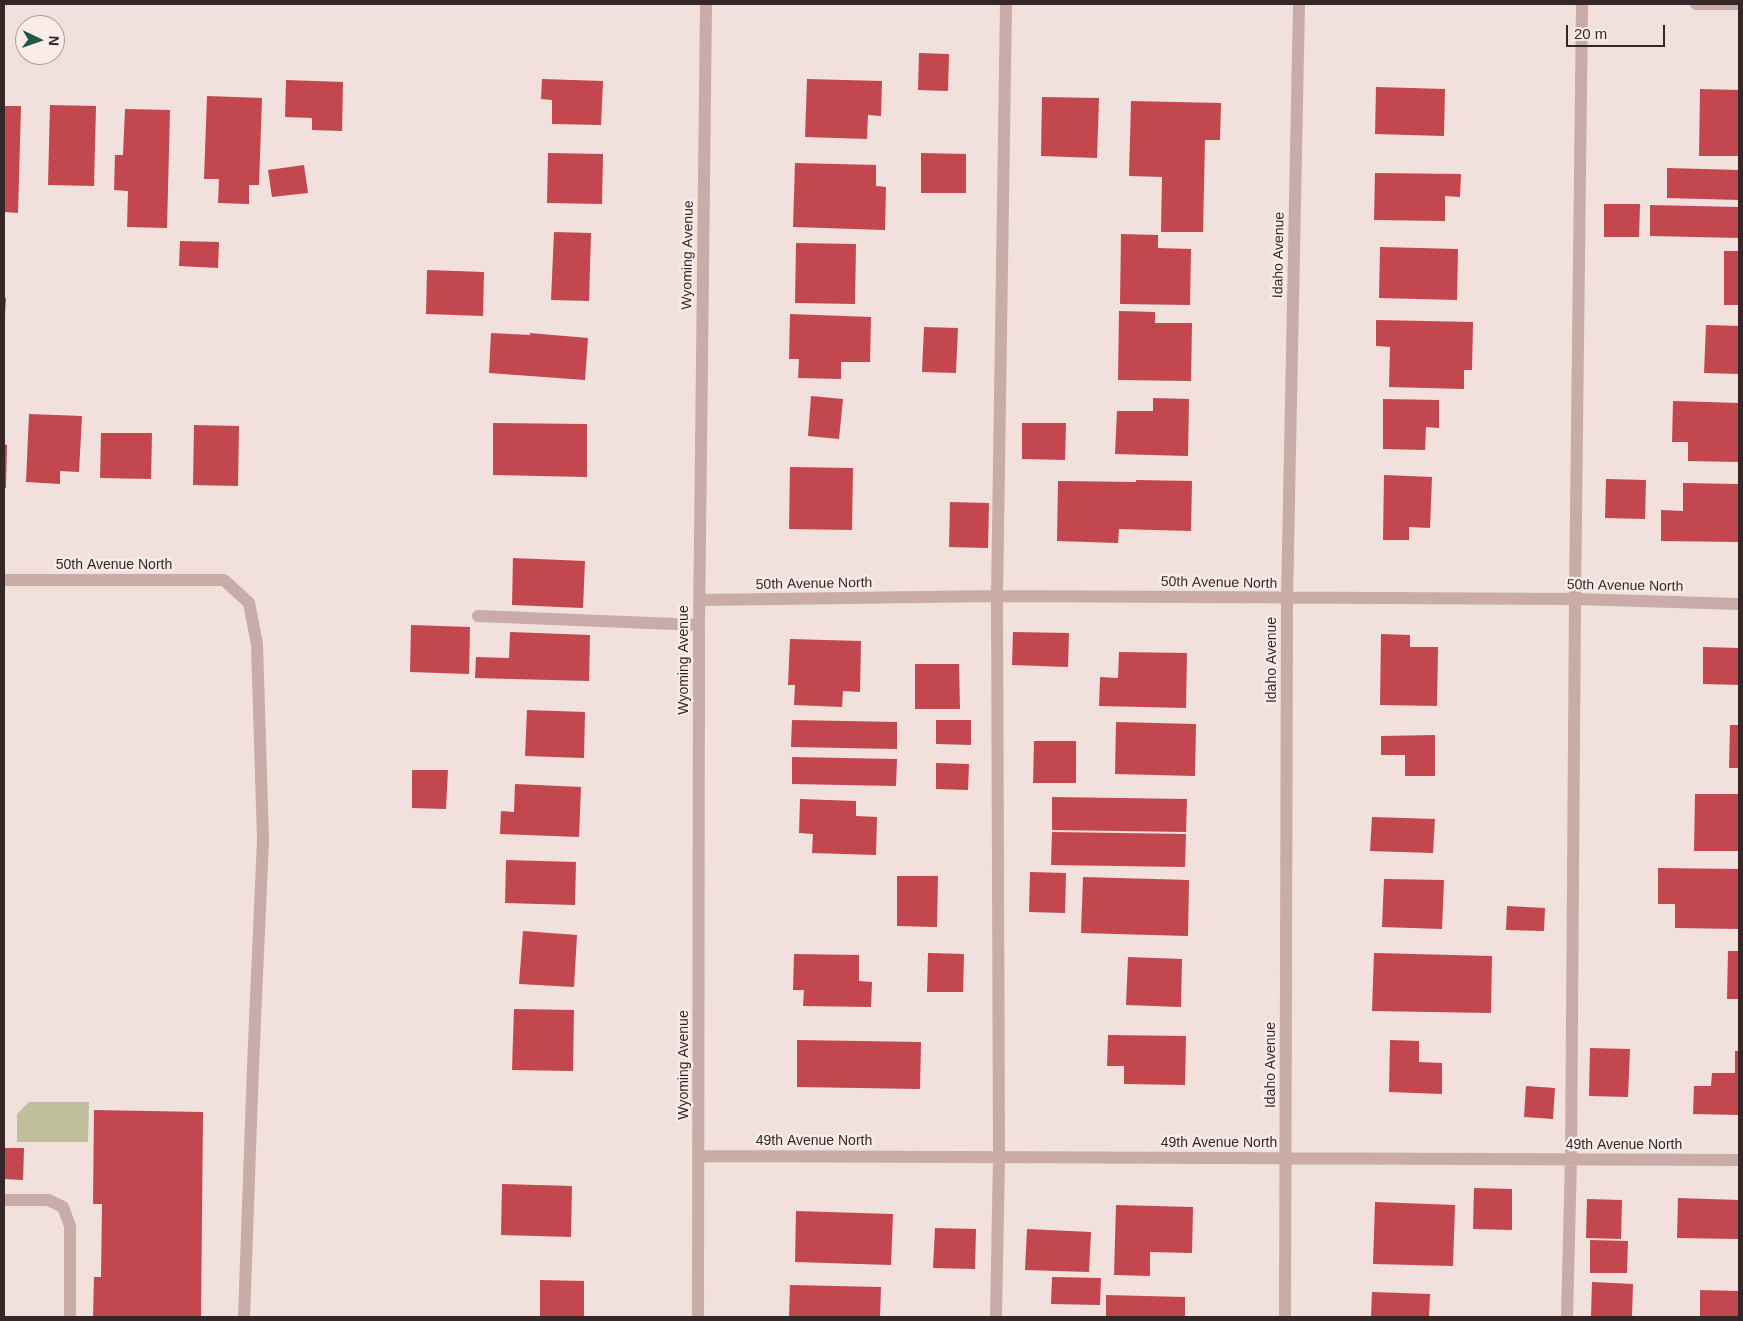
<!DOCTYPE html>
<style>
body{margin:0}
#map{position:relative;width:1743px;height:1321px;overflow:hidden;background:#f1e0db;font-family:Helvetica,sans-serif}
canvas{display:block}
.frame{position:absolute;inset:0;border:5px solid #352727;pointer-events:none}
.north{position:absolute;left:15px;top:15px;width:50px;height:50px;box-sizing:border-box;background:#f9ebe7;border:1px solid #ab9d9a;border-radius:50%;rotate:93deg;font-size:14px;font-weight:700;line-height:20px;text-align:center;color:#352727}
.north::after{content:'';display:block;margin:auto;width:18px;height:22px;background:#1e5648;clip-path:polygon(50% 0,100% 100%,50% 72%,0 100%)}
.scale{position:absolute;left:1566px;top:25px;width:99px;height:22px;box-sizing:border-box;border:2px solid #352727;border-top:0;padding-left:6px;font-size:15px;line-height:18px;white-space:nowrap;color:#352727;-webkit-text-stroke:4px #f9ebe7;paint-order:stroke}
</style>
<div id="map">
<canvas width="1743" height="1321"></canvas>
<div class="frame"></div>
<div class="north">N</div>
<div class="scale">20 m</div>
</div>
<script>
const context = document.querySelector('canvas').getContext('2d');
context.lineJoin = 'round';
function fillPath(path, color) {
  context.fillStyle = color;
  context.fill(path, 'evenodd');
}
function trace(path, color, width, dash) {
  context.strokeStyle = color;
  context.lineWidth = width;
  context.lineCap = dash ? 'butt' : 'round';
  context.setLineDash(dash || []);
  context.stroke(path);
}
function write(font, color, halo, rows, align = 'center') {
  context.font = font + ' Helvetica,sans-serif';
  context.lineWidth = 5;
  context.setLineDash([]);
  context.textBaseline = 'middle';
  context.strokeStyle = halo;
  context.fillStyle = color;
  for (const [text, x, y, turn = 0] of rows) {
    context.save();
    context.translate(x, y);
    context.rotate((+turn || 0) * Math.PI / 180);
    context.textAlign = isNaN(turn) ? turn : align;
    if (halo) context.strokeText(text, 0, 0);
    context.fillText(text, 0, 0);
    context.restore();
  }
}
fillPath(new Path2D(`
 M29,1102H89L88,1142H17V1114Z`), '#bfc09b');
fillPath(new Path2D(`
 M919,53L949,54L948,91L918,90Z
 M542,79L603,81L601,125L552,124V100L541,99Z
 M807,79L882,81L881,116L868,115L867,139L805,137Z
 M286,80L343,82L342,131L312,130V118L285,117Z
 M1376,87L1445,89L1444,136L1375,134Z
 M1700,89L1739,90V156H1699Z
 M207,96L262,98L259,185H249V204L218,203L219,179H204Z
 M1042,97L1099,98L1097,158L1041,156Z
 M1131,101L1221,103L1220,140H1205L1203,232H1161L1162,177L1129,176Z
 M50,105L96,106L94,186L48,185Z
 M4,106H21L18,213L4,212Z
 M125,109L170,110L167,228L127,227L128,191L114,190L115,155H123Z
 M548,153L603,154L602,204L547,203Z
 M921,153L966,154V193H921Z
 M795,163L876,165V186L886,187L885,230L793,227Z
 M304,165L308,193L272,197L268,170Z
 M1667,168L1739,170V200L1667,198Z
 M1375,173L1461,174L1460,197L1445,196V221L1374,220Z
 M1604,204H1640L1639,237H1604Z
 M1650,205L1739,207V238L1650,236Z
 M554,232L591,233L589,301L551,300Z
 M1121,234L1158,235V248L1191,249L1190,305L1120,304Z
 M180,241L219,242L218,268L179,266Z
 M796,243L856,244L855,304L795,303Z
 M1380,247L1458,249L1457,300L1379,298Z
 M1724,251H1739V305H1724Z
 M427,270L484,272L483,316L426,314Z
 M4,298H6L5,315H4Z
 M1119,311L1155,312V323H1192L1191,381L1118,380Z
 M790,314L871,317L870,362H841V379L798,378L799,359H789Z
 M1376,320L1473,322L1472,370H1464V389L1389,387L1390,347L1376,346Z
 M1706,325L1739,326V374L1704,373Z
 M924,327L958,328L956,373L922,372Z
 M491,333L530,335V333L588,338L585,380L489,373Z
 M811,396L843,399L839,439L808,436Z
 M1153,398L1189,399L1188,456L1115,454L1117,411H1153Z
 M1383,399L1439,400V428L1426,427L1425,450L1383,449Z
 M1673,401L1739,403V462L1688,461V442H1672Z
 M29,414L82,416L79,472L60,471V484L26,482Z
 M493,423L587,424V477L493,475Z
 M1022,423H1066L1065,460L1022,459Z
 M194,425L239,426L238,486L193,485Z
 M101,433H152L151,479L100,478Z
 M4,444L7,445L6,488H4Z
 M790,467L853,468L852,530L789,529Z
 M1384,475L1432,477L1430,528L1409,527V540H1383Z
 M1606,479L1646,480L1645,519L1605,518Z
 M1136,480L1192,481L1191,531L1119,529L1118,543L1057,541L1058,481L1136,482Z
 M1683,483L1739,484V542L1661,541V510L1683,511Z
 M950,502L989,503L988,548L949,547Z
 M513,558L585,561L583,608L512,605Z
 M411,625L470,627L469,674L410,672Z
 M510,632L590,635L589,681L475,678L476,657L509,658Z
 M1013,632L1069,633L1068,667L1012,665Z
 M1381,634L1410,635V647H1438L1437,706L1380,705Z
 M790,639L861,641L860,692L843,691L842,707L794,705L795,685H788Z
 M1703,647L1739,648V685L1703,684Z
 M1119,652L1187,653L1186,708L1099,706L1100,677L1118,678Z
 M915,664H959L960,709H915Z
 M527,710L585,712L584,758L525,756Z
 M792,720L897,722V749L791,747Z
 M936,720H971V745L936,744Z
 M1116,722L1196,724L1195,776L1115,774Z
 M1730,725H1739V768H1729Z
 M1435,735V776H1405V755H1381V736Z
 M1034,741H1076V783H1033Z
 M792,757L897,759L896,786L792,784Z
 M936,763L969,764L968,790L936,789Z
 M412,770H448L446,809L412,808Z
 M515,784L581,787L579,837L500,834L501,811L514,812Z
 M1695,794H1739V851H1694Z
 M1052,797L1187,799L1186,832L1052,830Z
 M800,799L856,801V816L877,817L876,855L812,853L813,834L799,833Z
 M1372,817L1435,819L1433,853L1370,851Z
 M1052,832L1186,834L1185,867L1051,865Z
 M506,860L576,862L575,905L505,903Z
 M1658,868L1739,869V929L1675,928V904H1658Z
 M1030,872L1066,873L1065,913L1029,912Z
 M897,876H938L937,927L897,926Z
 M1083,877L1189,880L1188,936L1081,933Z
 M1384,879L1444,880L1442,929L1382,927Z
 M1507,906L1545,908L1544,931L1506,930Z
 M523,931L577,935L574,987L519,984Z
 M1728,951H1739V999H1727Z
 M928,953L964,954L963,992H927Z
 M1374,953L1492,956L1491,1013L1372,1011Z
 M794,954L859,955V981L872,982L871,1007L803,1006L804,990H793Z
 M1128,957L1182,959L1181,1007L1126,1005Z
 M514,1009L574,1010L573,1071L512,1070Z
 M1108,1035L1186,1036L1185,1085L1124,1084V1066H1107Z
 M797,1040L921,1042L920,1089L797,1087Z
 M1390,1040L1419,1041V1062L1442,1063V1094L1389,1092Z
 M1590,1048L1630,1049L1628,1097L1589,1096Z
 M1735,1051H1739V1115L1693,1114L1694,1086H1711L1712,1073H1735Z
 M1526,1086L1555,1088L1553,1119L1524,1117Z
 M94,1110L203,1112L201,1317H93L94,1277H101L102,1204H93Z
 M4,1148H24L23,1180L4,1179Z
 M502,1184L572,1186L571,1237L501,1235Z
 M1474,1188L1512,1189V1230L1473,1229Z
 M1678,1198L1739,1200V1239L1677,1238Z
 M1587,1199L1622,1200L1621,1239L1586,1238Z
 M1375,1202L1455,1205L1453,1266L1373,1264Z
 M1116,1205L1193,1207L1192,1253L1150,1252V1276L1114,1275Z
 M796,1211L893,1214L891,1265L795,1262Z
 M935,1228L976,1229L975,1269L933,1268Z
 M1027,1229L1091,1232L1089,1272L1025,1270Z
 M1590,1240L1628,1241L1627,1273H1590Z
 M1052,1277L1101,1278L1100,1305L1051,1304Z
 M540,1280L584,1281V1317H540Z
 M1592,1282L1633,1284L1632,1317L1591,1316Z
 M790,1285L881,1287L880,1317H789Z
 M1700,1290L1739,1291V1317H1700Z
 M1372,1292L1430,1294L1429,1317H1371Z
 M1106,1295L1185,1297V1317H1106Z`), '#c3474f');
trace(new Path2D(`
 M1696,4H1739
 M4,580H224L249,603L257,644L263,840L253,1066L244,1317
 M699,600L997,596L1575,599L1739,604
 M478,616L699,625
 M699,1156L1739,1160
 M4,1200H48L63,1207L70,1226V1317
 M698,1317L699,625L706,4
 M996,1317L999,1157L997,596L1006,4
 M1285,1317L1287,599L1299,4
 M1567,1317L1571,1159L1575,599L1582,4`), '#c9aca7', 12);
write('14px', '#352727', '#f9ebe7', [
 ["Wyoming Avenue",688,255,-89],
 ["Idaho Avenue",1279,255,-89],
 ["50th Avenue North",114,565],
 ["50th Avenue North",1219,583,1],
 ["50th Avenue North",814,584,-1],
 ["50th Avenue North",1625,586,1],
 ["Wyoming Avenue",684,660,-90],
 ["Idaho Avenue",1272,660,-90],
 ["Wyoming Avenue",684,1065,-90],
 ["Idaho Avenue",1271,1065,-90],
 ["49th Avenue North",814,1141],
 ["49th Avenue North",1219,1143],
 ["49th Avenue North",1624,1145]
]);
</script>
